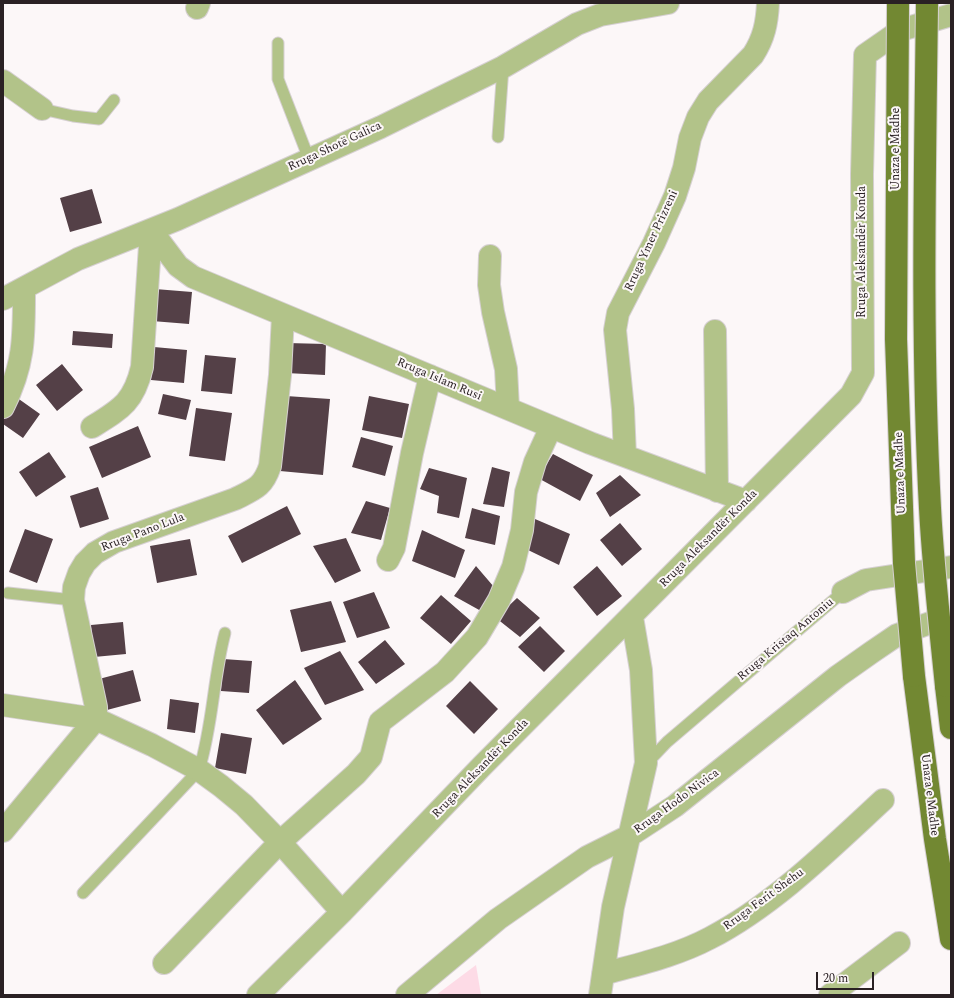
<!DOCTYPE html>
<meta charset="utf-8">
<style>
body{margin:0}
#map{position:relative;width:954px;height:998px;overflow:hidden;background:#fcf7f8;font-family:Spectral,serif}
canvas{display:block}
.frame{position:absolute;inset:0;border:4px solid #2a2124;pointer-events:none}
.scale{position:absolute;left:816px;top:972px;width:58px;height:18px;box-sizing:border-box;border:2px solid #2a2124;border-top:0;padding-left:5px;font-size:12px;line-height:14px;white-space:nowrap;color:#2a2124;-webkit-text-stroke:3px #fcf7f8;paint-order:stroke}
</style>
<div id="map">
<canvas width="954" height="998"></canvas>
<div class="frame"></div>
<div class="scale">20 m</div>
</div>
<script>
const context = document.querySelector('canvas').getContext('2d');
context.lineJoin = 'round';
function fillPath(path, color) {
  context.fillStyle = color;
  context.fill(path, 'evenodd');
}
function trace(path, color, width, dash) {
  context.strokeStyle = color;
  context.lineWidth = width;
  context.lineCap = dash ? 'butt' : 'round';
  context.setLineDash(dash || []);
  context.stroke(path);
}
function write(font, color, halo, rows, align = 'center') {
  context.font = font + ' Spectral,serif';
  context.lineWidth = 4;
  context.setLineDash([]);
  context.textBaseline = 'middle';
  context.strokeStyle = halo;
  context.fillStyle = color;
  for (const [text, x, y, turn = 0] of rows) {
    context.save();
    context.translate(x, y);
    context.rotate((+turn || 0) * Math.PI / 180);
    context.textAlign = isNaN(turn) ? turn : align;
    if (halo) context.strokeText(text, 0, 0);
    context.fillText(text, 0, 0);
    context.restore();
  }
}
fillPath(new Path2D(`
 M476,965L481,995H436Z`), '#fddbe6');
fillPath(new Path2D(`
 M92,189L102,223L70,232L60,198Z
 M155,289L192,292L189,324L152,321Z
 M73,331L113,334L112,348L72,345Z
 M287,343L326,344L325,375L286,373Z
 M154,347L187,350L184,383L151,380Z
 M205,355L236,358L232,394L201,391Z
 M62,364L83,390L57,411L36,385Z
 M163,394L191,400L186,420L158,414Z
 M286,396L330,399L323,475L280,471Z
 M369,396L409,404L402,438L362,430Z
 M16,397L40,414L23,438L3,424V416Z
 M196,408L232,413L225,461L189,456Z
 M138,426L151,457L102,478L89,447Z
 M361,437L393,446L385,476L352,467Z
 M49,452L66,477L36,497L19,472Z
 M553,454L593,475L580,501L538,478Z
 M492,467L510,472L504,507L483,504Z
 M429,468L467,478L459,518L437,513L439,496L420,489Z
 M620,475L641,495L610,517L596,493Z
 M98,487L109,519L80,528L70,496Z
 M366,501L390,508L381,540L351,533Z
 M287,506L301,534L242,563L228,536Z
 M472,508L500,516L495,545L465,538Z
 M535,519L570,534L559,565L528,550Z
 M620,523L642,549L622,566L600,540Z
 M25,529L53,539L37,583L9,572Z
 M422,530L465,550L455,578L412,561Z
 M346,538L361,571L335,583L313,546Z
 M190,539L197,575L157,583L150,546Z
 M476,566L494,587L481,611L454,596Z
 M597,566L622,596L597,616L573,587Z
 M374,592L390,628L357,638L343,602Z
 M441,595L471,621L451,644L420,618Z
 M517,598L540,618L520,637L496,618Z
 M331,601L346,642L301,652L290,610Z
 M123,622L126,654L94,657L91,625Z
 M540,626L565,651L544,672L518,647Z
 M385,640L405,664L376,684L358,662Z
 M340,651L364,690L325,705L304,668Z
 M223,659L252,661L249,693L221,691Z
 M133,670L141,701L107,710L99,679Z
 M295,680L322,719L283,745L256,710Z
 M470,681L498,709L474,734L446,706Z
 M170,699L199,703L195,733L167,729Z
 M221,733L252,738L246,774L215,768Z`), '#544047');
const service = new Path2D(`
 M278,43V79L309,159
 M42,109L73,116L99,119L114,100
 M498,137L503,67
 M8,593L73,600
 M647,763L667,742L843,592
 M83,893L199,770C213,725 213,678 225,633`);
const minor = new Path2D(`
 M197,8L199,3
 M3,81L42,109
 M151,230L178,266L193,277L590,443L746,501
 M490,256L489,285L493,312L506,369L508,408
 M3,299L78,259L178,219L381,127L503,67L577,24L600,15L668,3
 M715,331L717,491
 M3,407C25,364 24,335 24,289
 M92,427C121,409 134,402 142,367L151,230
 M625,456L623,409L615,330L618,313L654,243L675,196L684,168L690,138L698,117L708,101L753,55C764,38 767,23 768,3
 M388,560L394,548L412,453L430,376
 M843,592L866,580L951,567
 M3,705L96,719L152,745L199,770L221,786L244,805L280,842L342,912
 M3,831L96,719V707L73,600L74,587L79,573L85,563L95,553L114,542L235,499C255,489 263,487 270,466L280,375L283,315
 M164,963L280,842L356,774L371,757L380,722L445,672L477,637L499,600L513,567L522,530L526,492L535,462L551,427
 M603,974C639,964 676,956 710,938C774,905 831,848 883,800
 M258,995L342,912L482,766L851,395L863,373L862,174L865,55L901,30L951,15
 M407,995L498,919L587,857L629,836L675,806L838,676L872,652L897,635L930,623L951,620
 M600,995L613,907L646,763L641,670L632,617
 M830,995L899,943`);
const trunk = new Path2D(`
 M914,676L935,839L951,939
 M946,686L951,728`);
trace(service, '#d6d0d2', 13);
trace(minor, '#d6d0d2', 24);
trace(trunk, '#d6d0d2', 24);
trace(service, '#b2c389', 11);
trace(minor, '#b2c389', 22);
trace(trunk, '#728832', 22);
const trunkBridge = new Path2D(`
 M898,3L896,339L904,563L914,676
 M927,3C925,171 921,340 930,508C933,567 940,626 946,686`);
trace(trunkBridge, '#d6d0d2', 24, []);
trace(trunkBridge, '#728832', 22);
write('12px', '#2a2124', '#fcf7f8', [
 ["Rruga Shotë Galica",335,147,-25],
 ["Unaza e Madhe",897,149,-90],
 ["Rruga Ymer Prizreni",652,241,-65],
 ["Rruga Aleksandër Konda",863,252,-90],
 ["Rruga Islam Rusi",439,380,23],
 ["Unaza e Madhe",901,473,-92],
 ["Rruga Pano Lula",143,533,-21],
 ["Rruga Aleksandër Konda",709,539,-45],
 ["Rruga Kristaq Antoniu",786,640,-40],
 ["Rruga Aleksandër Konda",481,769,-46],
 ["Unaza e Madhe",929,795,83],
 ["Rruga Hodo Nivica",677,802,-36],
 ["Rruga Ferit Shehu",764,900,-36]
]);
</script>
